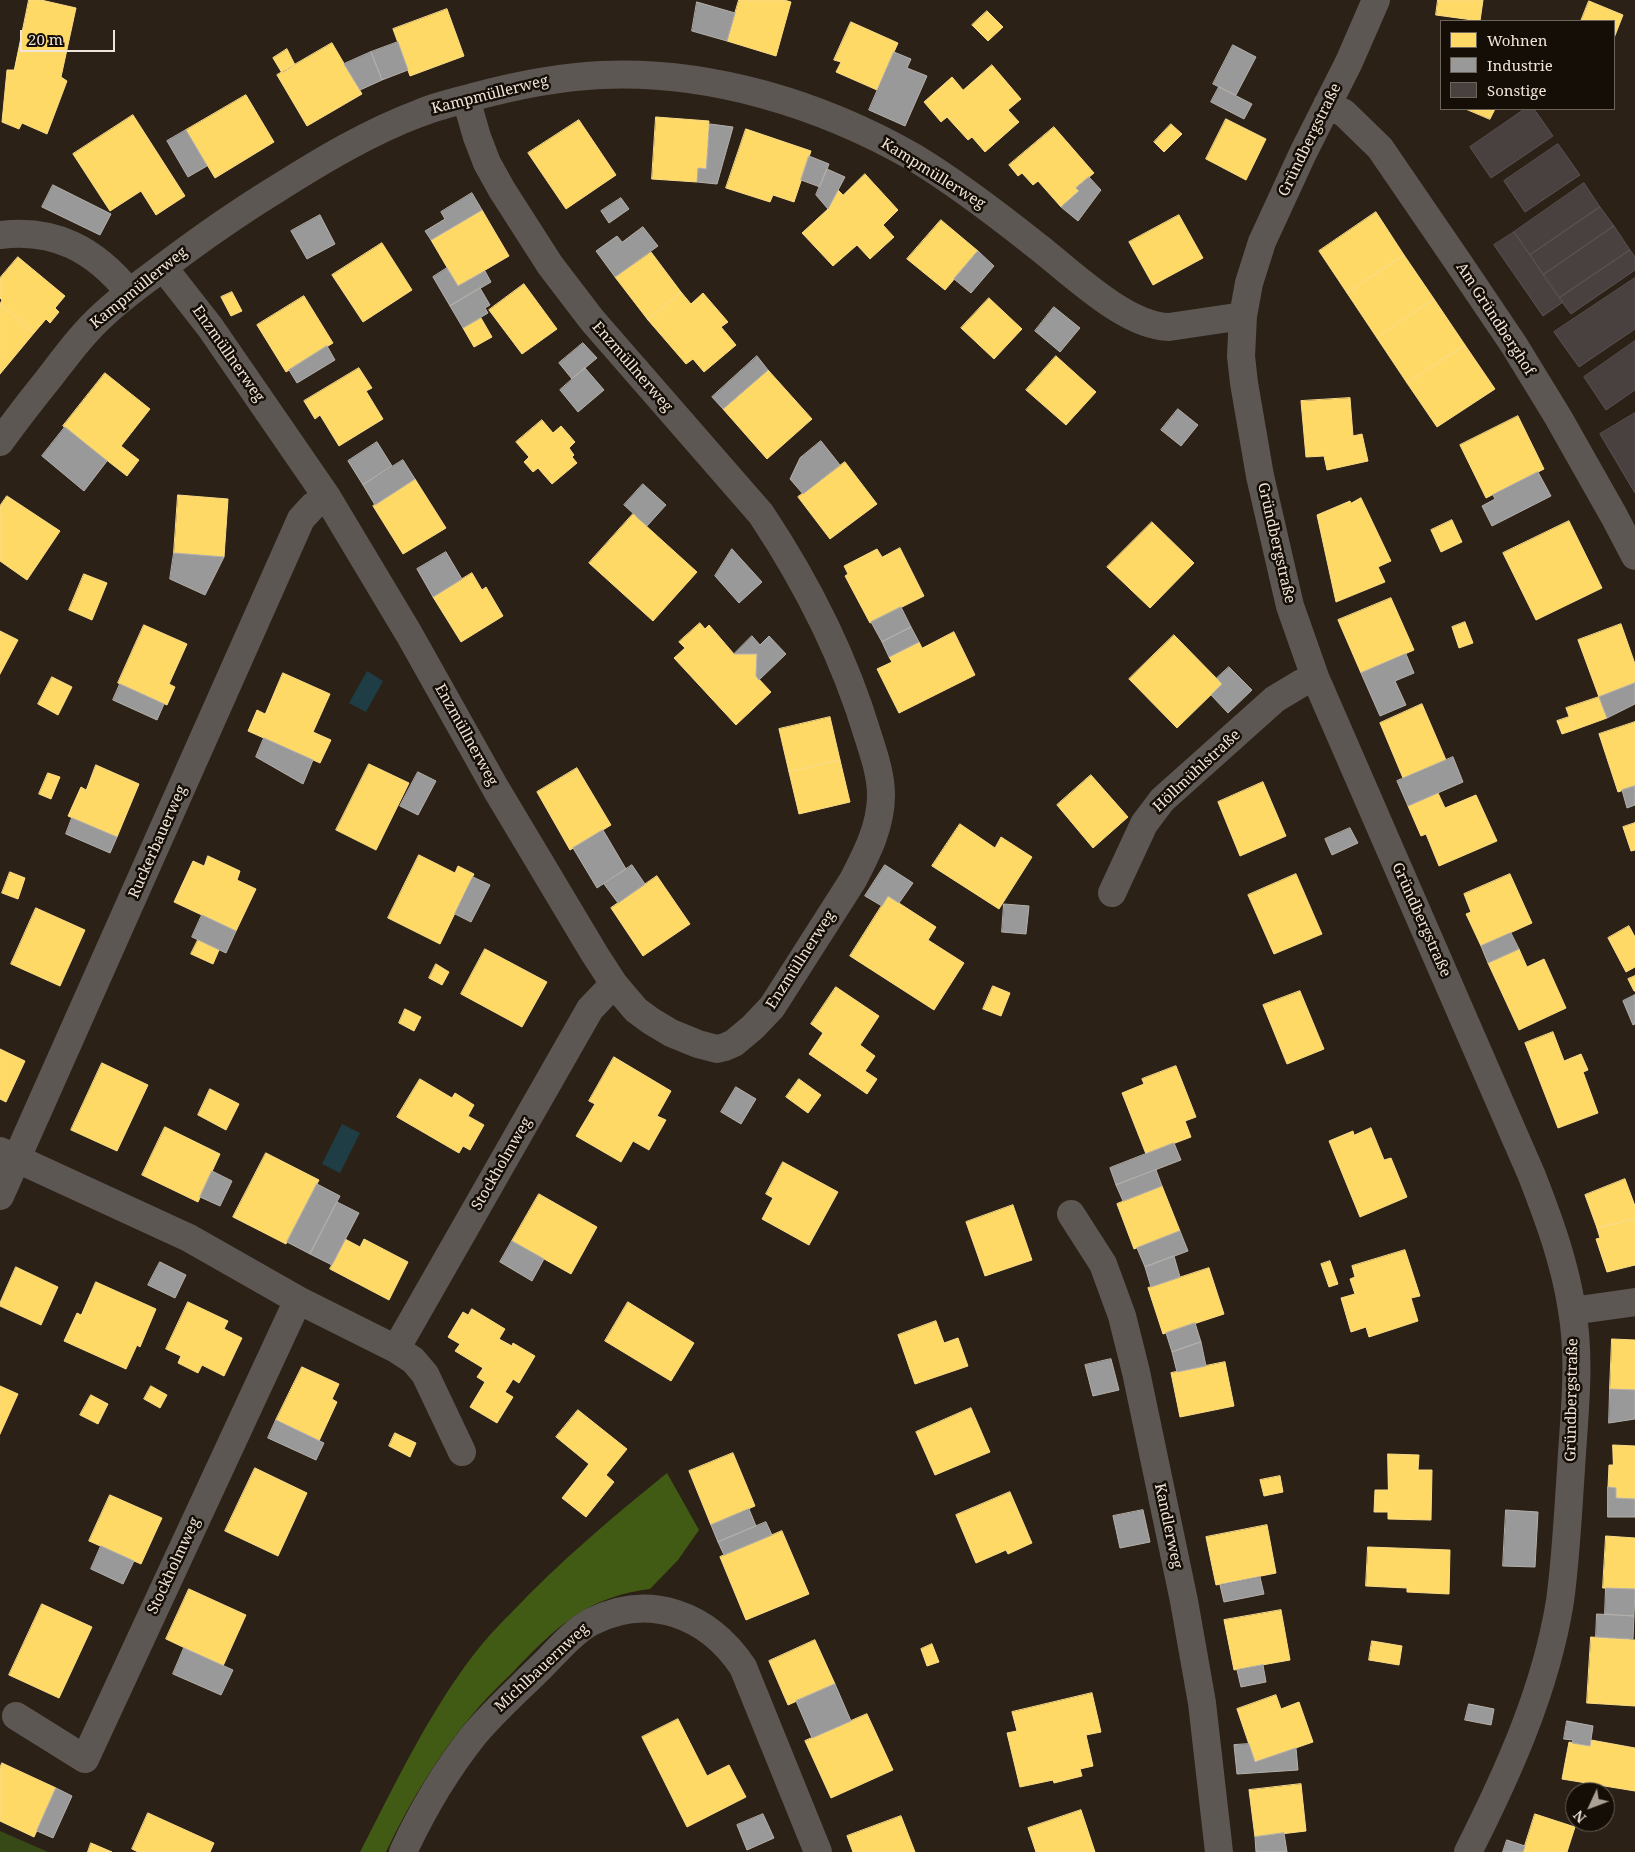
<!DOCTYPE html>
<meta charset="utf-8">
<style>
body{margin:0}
#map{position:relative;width:1635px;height:1852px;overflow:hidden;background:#2c2116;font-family:"Noto Serif",serif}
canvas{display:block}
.legend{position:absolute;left:1440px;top:20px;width:175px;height:90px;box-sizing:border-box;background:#150e06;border:1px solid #6d645a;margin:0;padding:6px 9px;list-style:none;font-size:15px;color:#f0e4d8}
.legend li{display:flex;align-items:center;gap:10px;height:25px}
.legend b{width:25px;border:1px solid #6d645a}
.north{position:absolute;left:1565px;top:1782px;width:50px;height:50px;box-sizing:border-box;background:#150e06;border:1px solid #6d645a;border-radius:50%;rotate:227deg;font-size:14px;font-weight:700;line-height:20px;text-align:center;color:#f0e4d8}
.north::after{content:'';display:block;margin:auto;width:18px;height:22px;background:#aba094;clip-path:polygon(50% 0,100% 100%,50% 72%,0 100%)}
.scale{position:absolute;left:20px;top:30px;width:95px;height:22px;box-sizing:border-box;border:2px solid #f0e4d8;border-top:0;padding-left:6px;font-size:15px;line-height:18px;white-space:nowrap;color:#f0e4d8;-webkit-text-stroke:4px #150e06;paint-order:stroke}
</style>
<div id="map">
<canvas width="1635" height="1852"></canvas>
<ul class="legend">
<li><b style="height:14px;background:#ffd966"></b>Wohnen</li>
<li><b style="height:14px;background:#999"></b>Industrie</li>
<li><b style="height:14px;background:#494040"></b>Sonstige</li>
</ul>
<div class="north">N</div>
<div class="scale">20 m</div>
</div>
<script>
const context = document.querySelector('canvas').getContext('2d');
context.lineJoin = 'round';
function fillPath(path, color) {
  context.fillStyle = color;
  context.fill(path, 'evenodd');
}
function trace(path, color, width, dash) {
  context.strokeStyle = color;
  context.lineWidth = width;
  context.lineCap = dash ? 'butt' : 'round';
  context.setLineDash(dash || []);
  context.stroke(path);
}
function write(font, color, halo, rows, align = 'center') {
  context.font = font + ' "Noto Serif",serif';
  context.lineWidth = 5;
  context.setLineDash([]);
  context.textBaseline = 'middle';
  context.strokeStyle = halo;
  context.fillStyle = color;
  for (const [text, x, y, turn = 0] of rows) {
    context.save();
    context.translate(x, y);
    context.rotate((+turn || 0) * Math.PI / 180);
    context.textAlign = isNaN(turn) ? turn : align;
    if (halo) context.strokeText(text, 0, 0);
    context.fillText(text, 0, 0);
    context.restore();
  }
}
fillPath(new Path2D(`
 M0,1831L48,1852H0Z`), '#364916');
fillPath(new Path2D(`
 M667,1473L699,1530L678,1560L650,1589C623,1592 593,1602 572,1618C550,1633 531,1653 513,1672C501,1684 489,1695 478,1708C441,1750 410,1801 386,1852H360C397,1781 432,1705 483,1643C492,1632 502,1622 512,1612C560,1561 613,1517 667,1473Z`), '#415a14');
fillPath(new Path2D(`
 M367,671L383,681L366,712L349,703Z
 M342,1124L360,1133L340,1173L322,1164Z`), '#1e3d45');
const homes = new Path2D(`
 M29,0H41L76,8L61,77L67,81L47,134L22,123L19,129L2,122L7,70H14Z
 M739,0H784L791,2L776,56L727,41Z
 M1438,0H1483L1480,21L1436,15Z
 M1589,1L1623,15L1614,38V21H1581Z
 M447,9L464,56L410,76L393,29Z
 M987,11L1003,27L988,41L972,25Z
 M851,22L898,43L877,90L836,72L841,62L834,60Z
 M332,43L362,94L307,126L277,75Z
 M287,49L295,65L282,73L273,58Z
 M992,65L1021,99L1008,110L1019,122L985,152L972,137L968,140L947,117L941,122L924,102L952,77L963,90Z
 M246,95L274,142L215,178L186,130Z
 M1466,109H1495L1490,119Z
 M133,115L185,196L156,215L141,191L110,211L73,154Z
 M656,117L709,121L706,169L698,168L697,182L652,179Z
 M1226,119L1266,139L1246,180L1206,159Z
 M579,120L616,175L566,209L528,153Z
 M1171,124L1182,134L1164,152L1154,142Z
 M1054,127L1094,173L1076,188L1079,191L1061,207L1038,181L1033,185L1022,173L1018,176L1009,165Z
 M746,129L811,151L794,202L773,195L770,202L726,188Z
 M865,174L898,210L883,225L894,237L870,259L857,245L833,266L802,233L828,209L838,190L843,195Z
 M482,210L509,256L458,286L431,240Z
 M1376,212L1404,255L1347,293L1319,251Z
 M1179,215L1203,258L1153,285L1129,242Z
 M941,220L978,251L945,290L907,259Z
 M382,243L412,290L363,322L332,275Z
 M651,252L681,292L648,320L615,277Z
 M1404,255L1434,299L1377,338L1347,293Z
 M18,257L65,296L55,308L59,312L50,323L46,319L34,333L0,304L2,300L0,298V278Z
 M524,284L557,329L522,354L489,310Z
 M232,292L242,311L231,316L221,297Z
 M681,292L691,304L703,293L728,322L721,327L736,345L704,372L693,359L686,364L648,320Z
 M304,296L333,343L286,372L257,325Z
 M989,298L1022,329L994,359L961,328Z
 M1434,299L1465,345L1407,383L1377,338Z
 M0,304L34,333L0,374Z
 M481,318L492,337L474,347L463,328Z
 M1465,345L1495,389L1437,427L1407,383Z
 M1056,356L1096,392L1066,425L1026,390Z
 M359,368L372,388L366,391L383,419L339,446L320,415L315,419L304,401Z
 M768,370L812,419L767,459L723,409Z
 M105,373L150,409L121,446L139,460L127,476L63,426Z
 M1350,398L1353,436L1362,434L1368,461L1327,470L1324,456L1306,457L1301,401Z
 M1518,416L1544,469L1486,498L1460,445Z
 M542,420L553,433L561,426L575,442L569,448L574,455L572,457L577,463L552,484L538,468L533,472L524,462L529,457L516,442Z
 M845,462L877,504L830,539L798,497Z
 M415,479L446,528L403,554L373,506Z
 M178,495L228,499L224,557L174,553Z
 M7,496L60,531L27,580L0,561V506Z
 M1361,498L1391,561L1378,567L1385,582L1336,602L1317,515L1350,501L1351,503Z
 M633,514L697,572L653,621L589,563Z
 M1452,520L1462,542L1441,552L1431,530Z
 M1569,521L1602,588L1536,620L1503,553Z
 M1152,522L1194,563L1150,608L1107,567Z
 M900,548L924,596L870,623L845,576L848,574L844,566L877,549L882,557Z
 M472,573L482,590L486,587L503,616L461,642L433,597Z
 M84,574L107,583L92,620L69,610Z
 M1391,598L1414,650L1361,673L1338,620Z
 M1465,622L1473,643L1459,648L1452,627Z
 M700,623L705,629L709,625L734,654H757L756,676L771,692L736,725L674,658L685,648L679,642Z
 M1621,624L1635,664V683L1599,697L1578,640Z
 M144,625L187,644L169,684L175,687L167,705L118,683Z
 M0,631L18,640L0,674Z
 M954,632L975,675L899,713L877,669L892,662L889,657L919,642L922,648Z
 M1174,635L1222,684L1177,728L1129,679Z
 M283,673L330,694L313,732L331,740L320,763L248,731L257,710L265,714Z
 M52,677L72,687L58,715L38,704Z
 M1599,697L1607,718L1574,730L1566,708Z
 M1422,704L1446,760L1403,778L1380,723Z
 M830,717L840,760L789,772L779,729Z
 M1569,717L1574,730L1562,734L1557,721Z
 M1635,722V786L1618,792L1599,734Z
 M840,760L850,802L799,814L789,772Z
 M369,764L409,783L376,850L336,830Z
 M96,765L139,784L117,837L68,816L81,787L86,790Z
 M577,768L611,825L570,850L537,792Z
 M48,773L60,777L51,799L39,794Z
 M1091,775L1128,817L1093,848L1057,805Z
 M1263,782L1286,836L1240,856L1218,802Z
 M1438,793L1445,808L1476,795L1497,841L1439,866L1426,834L1421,836L1408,806Z
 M1635,823V850L1631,851L1623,827Z
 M960,824L995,848L1001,837L1032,857L999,909L932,866Z
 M419,855L455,873L458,866L474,874L440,944L388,918Z
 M208,856L240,871L237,880L256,889L236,931L174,902L193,861L204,866Z
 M10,872L25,878L18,899L2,893Z
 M1296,874L1322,934L1274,954L1248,895Z
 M1510,874L1532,923L1481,946L1466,914L1471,912L1464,894Z
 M657,876L690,924L643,956L611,908Z
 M888,896L936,927L928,940L964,963L934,1010L850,956Z
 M36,908L85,930L60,986L11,964Z
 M1629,926L1635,937V967L1626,972L1608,938Z
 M198,940L219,950L213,964L191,954Z
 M485,949L547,982L522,1027L461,994Z
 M1519,949L1527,967L1544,959L1566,1008L1519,1030L1488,963Z
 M436,964L449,972L442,985L429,978Z
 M1635,976V991H1634L1628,979Z
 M993,986L1010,993L1001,1016L983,1009Z
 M836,987L879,1016L860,1045L875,1056L865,1071L877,1079L867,1094L809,1054L823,1033L811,1024Z
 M1300,991L1324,1049L1287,1064L1263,1005Z
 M405,1009L421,1017L414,1031L399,1023Z
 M1553,1032L1564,1061L1581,1054L1588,1070L1583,1072L1598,1113L1558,1128L1525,1043Z
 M0,1049L25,1061L6,1102L0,1099Z
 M614,1057L671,1091L657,1116L666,1120L649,1150L633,1141L621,1162L576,1136L595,1104L589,1101Z
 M102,1063L148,1085L117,1151L71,1130Z
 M1176,1066L1196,1117L1185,1121L1191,1137L1146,1154L1122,1093L1144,1084L1142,1079Z
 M420,1079L452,1098L455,1093L474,1105L468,1116L484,1125L470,1150L463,1146L459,1153L397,1117Z
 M799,1079L821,1095L808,1113L786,1097Z
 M210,1089L239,1104L226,1130L198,1115Z
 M165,1127L220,1154L198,1202L142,1175Z
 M1371,1128L1384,1160L1391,1158L1407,1197L1360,1217L1329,1141L1353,1131L1354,1135Z
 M266,1153L319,1180L286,1244L233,1217Z
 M783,1162L838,1192L809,1245L762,1219L773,1198L766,1194Z
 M1625,1179L1635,1206V1219L1597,1228L1585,1195Z
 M1162,1186L1180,1231L1134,1249L1117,1204Z
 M539,1194L597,1227L571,1274L512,1241Z
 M1013,1205L1032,1260L985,1276L966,1222Z
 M1635,1219V1265L1607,1272L1596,1239L1600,1238L1597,1228Z
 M345,1239L360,1247L364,1239L408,1262L389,1300L330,1269Z
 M1405,1250L1420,1296L1411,1298L1418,1321L1369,1337L1366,1327L1351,1332L1341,1298L1355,1294L1350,1279L1355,1277L1352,1266Z
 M1330,1261L1338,1284L1329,1287L1321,1264Z
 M16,1267L58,1287L41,1325L0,1306V1303Z
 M1209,1268L1224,1314L1163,1334L1148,1288Z
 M96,1282L156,1309L140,1347L137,1345L126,1369L64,1341L77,1313L81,1315Z
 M188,1302L228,1321L224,1329L242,1338L224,1376L202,1365L198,1373L178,1363L181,1356L166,1349Z
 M628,1302L694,1343L671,1381L605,1341Z
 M472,1309L505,1329L499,1339L512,1346L513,1343L535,1356L519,1383L513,1379L505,1392L513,1397L497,1423L470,1407L485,1382L477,1377L483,1368L455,1351L460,1344L448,1337L463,1312L468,1315Z
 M936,1321L944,1343L958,1338L968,1366L915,1384L898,1335Z
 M1612,1339L1635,1340V1390L1610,1389Z
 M1225,1362L1234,1406L1180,1417L1171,1373Z
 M302,1367L339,1384L332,1399L337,1402L319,1441L276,1420Z
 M0,1386L18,1394L0,1434Z
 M151,1386L167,1395L160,1408L144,1399Z
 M91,1395L108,1404L98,1424L80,1415Z
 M971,1408L990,1452L935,1475L916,1432Z
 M578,1410L627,1449L606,1475L614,1482L586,1517L562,1498L589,1464L556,1437Z
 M395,1433L416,1443L410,1457L389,1446Z
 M1613,1445L1635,1446V1499L1616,1498V1488L1608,1487L1609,1465H1613Z
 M733,1453L755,1506L711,1525L689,1471Z
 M1388,1454L1419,1455L1418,1470H1432L1431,1520L1388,1519V1512H1374L1375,1490H1388Z
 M255,1468L307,1493L278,1556L225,1531Z
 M1280,1476L1283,1492L1264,1496L1260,1480Z
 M1010,1492L1032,1543L1008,1554L1006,1550L976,1563L956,1515Z
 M110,1495L162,1518L141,1564L89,1541Z
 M1267,1525L1276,1573L1216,1585L1206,1537Z
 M782,1531L809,1594L746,1620L720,1557Z
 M1606,1536L1635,1538V1589L1603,1588Z
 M1368,1547L1450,1550L1449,1594L1407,1592V1588L1366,1586Z
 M189,1589L246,1615L223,1666L166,1639Z
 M42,1604L92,1627L59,1698L9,1675Z
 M1281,1610L1290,1660L1234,1670L1224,1620Z
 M1591,1637L1635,1640V1706L1587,1703Z
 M815,1640L835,1684L788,1705L769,1661Z
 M1372,1641L1402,1646L1399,1665L1369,1660Z
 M932,1644L939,1662L927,1666L921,1649Z
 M1092,1693L1101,1732L1086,1735L1093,1766L1080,1769L1082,1776L1054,1783L1053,1780L1020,1787L1007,1733L1017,1731L1012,1712Z
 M1276,1695L1281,1709L1299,1702L1313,1742L1255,1762L1237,1709Z
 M867,1714L893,1770L831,1798L805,1741Z
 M678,1719L707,1776L729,1765L746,1797L687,1827L642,1737Z
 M1591,1740L1635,1748V1791L1562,1779L1569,1742L1590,1746Z
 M2,1763L56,1788L34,1837L0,1821V1768Z
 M1301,1784L1306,1831L1255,1837L1249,1790Z
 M1081,1810L1095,1852H1036L1028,1828Z
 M148,1813L214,1843L210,1852H138L132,1849Z
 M1535,1814L1575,1827L1567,1852H1523Z
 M901,1816L915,1852H853L847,1836Z
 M91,1843L112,1852H88Z`);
fillPath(homes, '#ffd966');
trace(homes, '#fadc88', 1);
const industry = new Path2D(`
 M697,2L735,13L727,41L692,31Z
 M398,42L408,70L382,80L371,52Z
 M1233,45L1256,57L1236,95L1213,84Z
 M371,52L382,80L360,90L344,64Z
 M894,52L911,59L907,68L927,76L905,126L869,110Z
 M1219,87L1252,104L1244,119L1211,102Z
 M710,124L733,127L717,184L697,182L698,168L706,169Z
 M186,130L207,166L188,177L167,141Z
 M809,156L829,164L820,187L801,180Z
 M827,169L845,177L828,209L816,195Z
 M1089,177L1101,190L1078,221L1061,207L1079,191L1076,188Z
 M53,185L111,214L100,235L42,207Z
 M472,193L482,210L431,240L425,231L445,219L441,212Z
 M621,198L629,209L609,223L601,211Z
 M320,215L335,244L307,259L291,231Z
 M643,227L658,246L615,277L596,251L617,236L622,242Z
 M978,251L994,266L971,293L954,279Z
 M447,268L458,286L485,271L491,282L450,306L433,277Z
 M480,288L490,305L485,308L488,313L463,328L450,306Z
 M1054,307L1080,328L1060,352L1035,331Z
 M583,343L597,358L572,379L559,363Z
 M327,346L335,360L297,383L289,370Z
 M757,356L768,370L723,409L712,397Z
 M585,368L604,390L578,412L560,390Z
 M1178,409L1198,425L1181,446L1161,430Z
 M65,427L107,461L84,491L42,456Z
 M821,441L840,465L803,494L790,479L800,458Z
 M377,442L392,466L363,485L348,461Z
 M403,460L415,479L375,505L363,485Z
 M1538,472L1551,496L1492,526L1482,506L1495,499L1493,495Z
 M643,484L666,505L647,526L624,505Z
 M732,549L762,582L739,603L715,576Z
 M446,552L462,579L433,597L417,569Z
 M174,553L224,557L205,595L170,579Z
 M901,607L911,627L882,642L871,622Z
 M911,627L919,642L889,657L882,642Z
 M752,636L760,645L769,636L786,654L759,680L756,676L757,654H734Z
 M1406,654L1414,673L1395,681L1406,705L1380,716L1361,673Z
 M1229,667L1252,690L1228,713L1211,695L1222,684L1217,678Z
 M1635,683V704L1607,718L1599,697Z
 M120,684L164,704L157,720L113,700Z
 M264,738L313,760L303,784L256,757Z
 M1453,757L1463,782L1408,806L1397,781Z
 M418,772L436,781L418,815L400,806Z
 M1635,786V805L1627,808L1622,790Z
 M72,818L117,837L110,853L66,834Z
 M1350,828L1358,843L1332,855L1325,839Z
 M603,830L626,869L597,888L573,848Z
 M632,865L645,884L618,903L604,884Z
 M885,865L913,883L899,903L888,896L882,906L865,896Z
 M473,877L490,885L471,922L455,914Z
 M1004,904L1029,906L1026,934L1002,932Z
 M202,915L236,931L226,953L192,937Z
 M1511,933L1519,949L1488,963L1481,946Z
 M1635,995V1024L1633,1025L1623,1001Z
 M736,1087L756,1099L741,1124L721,1112Z
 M1174,1143L1181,1160L1116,1185L1110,1168Z
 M1156,1170L1162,1186L1123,1201L1116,1185Z
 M212,1171L232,1181L220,1206L200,1197Z
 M317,1184L340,1196L310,1254L287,1242Z
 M337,1202L359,1213L332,1265L310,1254Z
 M1180,1231L1188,1251L1145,1267L1137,1248Z
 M512,1241L544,1259L532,1281L500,1262Z
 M1174,1256L1180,1277L1151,1287L1145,1267Z
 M160,1262L186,1275L175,1298L148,1285Z
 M1195,1323L1201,1342L1172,1352L1166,1333Z
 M1201,1342L1206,1366L1177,1372L1172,1352Z
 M1111,1359L1119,1390L1093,1396L1085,1365Z
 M1610,1389L1635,1390V1419L1609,1423Z
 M276,1420L324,1443L316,1460L268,1438Z
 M1608,1487L1616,1488V1498L1635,1499V1517H1608Z
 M749,1509L756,1526L718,1542L711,1525Z
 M1143,1510L1150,1542L1120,1548L1113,1516Z
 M1506,1510L1538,1512L1535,1567L1503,1566Z
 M766,1522L772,1535L724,1555L718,1542Z
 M101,1546L134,1561L123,1584L91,1569Z
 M1260,1577L1264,1594L1224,1602L1220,1585Z
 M1606,1588L1635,1589L1634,1616L1605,1614Z
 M1597,1614L1634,1616L1633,1639L1596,1637Z
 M184,1648L233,1670L221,1695L173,1674Z
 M1263,1665L1266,1682L1241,1687L1237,1670Z
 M835,1684L851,1721L812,1738L796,1701Z
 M1469,1704L1494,1709L1491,1725L1465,1720Z
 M1567,1721L1593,1726L1590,1746L1572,1743L1573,1740L1564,1739Z
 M1249,1744L1255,1762L1296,1748L1298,1770L1237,1774L1234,1745Z
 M56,1788L72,1796L53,1838L37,1831Z
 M763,1814L774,1838L747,1850L737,1825Z
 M1284,1833L1287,1852H1256L1255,1837Z
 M1507,1840L1525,1846L1523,1852H1503Z`);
fillPath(industry, '#999');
trace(industry, '#b3b0ac', 1);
const building = new Path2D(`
 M1525,109H1534L1553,136L1491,178L1470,147Z
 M1558,144L1580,175L1525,212L1504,181Z
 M1584,183L1600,207L1530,255L1514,232Z
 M1600,207L1614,226L1543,275L1530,255Z
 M1614,226L1630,250L1559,298L1543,275Z
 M1514,232L1563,302L1543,316L1494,245Z
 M1630,250L1635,257V270L1571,314L1559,298Z
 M1635,278V329L1579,367L1554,332Z
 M1635,341V390L1606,410L1584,377Z
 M1635,413V493L1600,434Z`);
fillPath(building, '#494040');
trace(building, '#5b5252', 1);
trace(new Path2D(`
 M1376,0L1349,62L1303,153L1262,242L1249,283L1243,316L1241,356L1244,383L1260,476L1290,606L1315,677L1532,1176C1549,1220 1565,1263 1572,1310C1581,1362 1574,1416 1571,1469C1568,1512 1566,1557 1560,1601C1546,1689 1508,1773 1468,1852
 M1327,105L1344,113L1380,148L1458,262L1514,345L1558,417L1614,516L1635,556
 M0,235C55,228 95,250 129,292
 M163,267L210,327L327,497L409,634L496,789L594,953L614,984L636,1010L651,1021L671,1033L698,1044L717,1049L725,1047L734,1043L753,1027L772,1007L853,880C867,853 881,826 881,795C881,775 874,755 868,736C844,656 807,583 761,514L592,320L550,265L502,190L487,163L477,137L466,99
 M0,442C16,420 33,398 50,377C67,355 83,333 103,315C122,297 142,283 162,268C199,240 236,214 275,190C321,161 369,132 420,113C437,106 455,102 473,97C514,86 558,77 601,75C709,70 821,104 915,158C958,184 998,215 1037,246C1072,273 1125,326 1169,327L1243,316
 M1112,893L1144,824L1162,800L1275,699L1300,684L1315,677
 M0,1151L189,1238L298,1300L396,1349L590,1009L614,984
 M0,1196L301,519L313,506L327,497
 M1071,1214L1103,1264L1122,1316L1136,1372L1184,1601L1202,1703L1219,1852
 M1572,1311L1635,1302
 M396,1349L413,1360L425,1374L462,1452
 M16,1716L85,1759L298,1300
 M403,1852C421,1813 447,1769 474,1735C495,1710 520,1688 543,1665C558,1650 573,1632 591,1622C650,1592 708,1615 743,1667L818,1852`), '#5d5754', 28);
write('15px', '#f0e4d8', '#150e06', [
 ["Kampmüllerweg",490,95,-14],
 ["Gründbergstraße",1310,140,-64],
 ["Kampmüllerweg",933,174,32],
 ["Kampmüllerweg",139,288,-39],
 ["Am Gründberghof",1495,319,57],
 ["Enzmüllnerweg",228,354,55],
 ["Enzmüllnerweg",632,367,49],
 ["Gründbergstraße",1276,543,77],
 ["Enzmüllnerweg",466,735,61],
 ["Höllmühlstraße",1197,771,-43],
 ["Ruckerbauerweg",158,842,-66],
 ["Gründbergstraße",1421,920,66],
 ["Enzmüllnerweg",801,960,-57],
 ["Stockholmweg",502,1164,-60],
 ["Gründbergstraße",1572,1400,-89],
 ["Kandlerweg",1168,1526,78],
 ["Stockholmweg",174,1566,-65],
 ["Michlbauernweg",542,1668,-43]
]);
</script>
